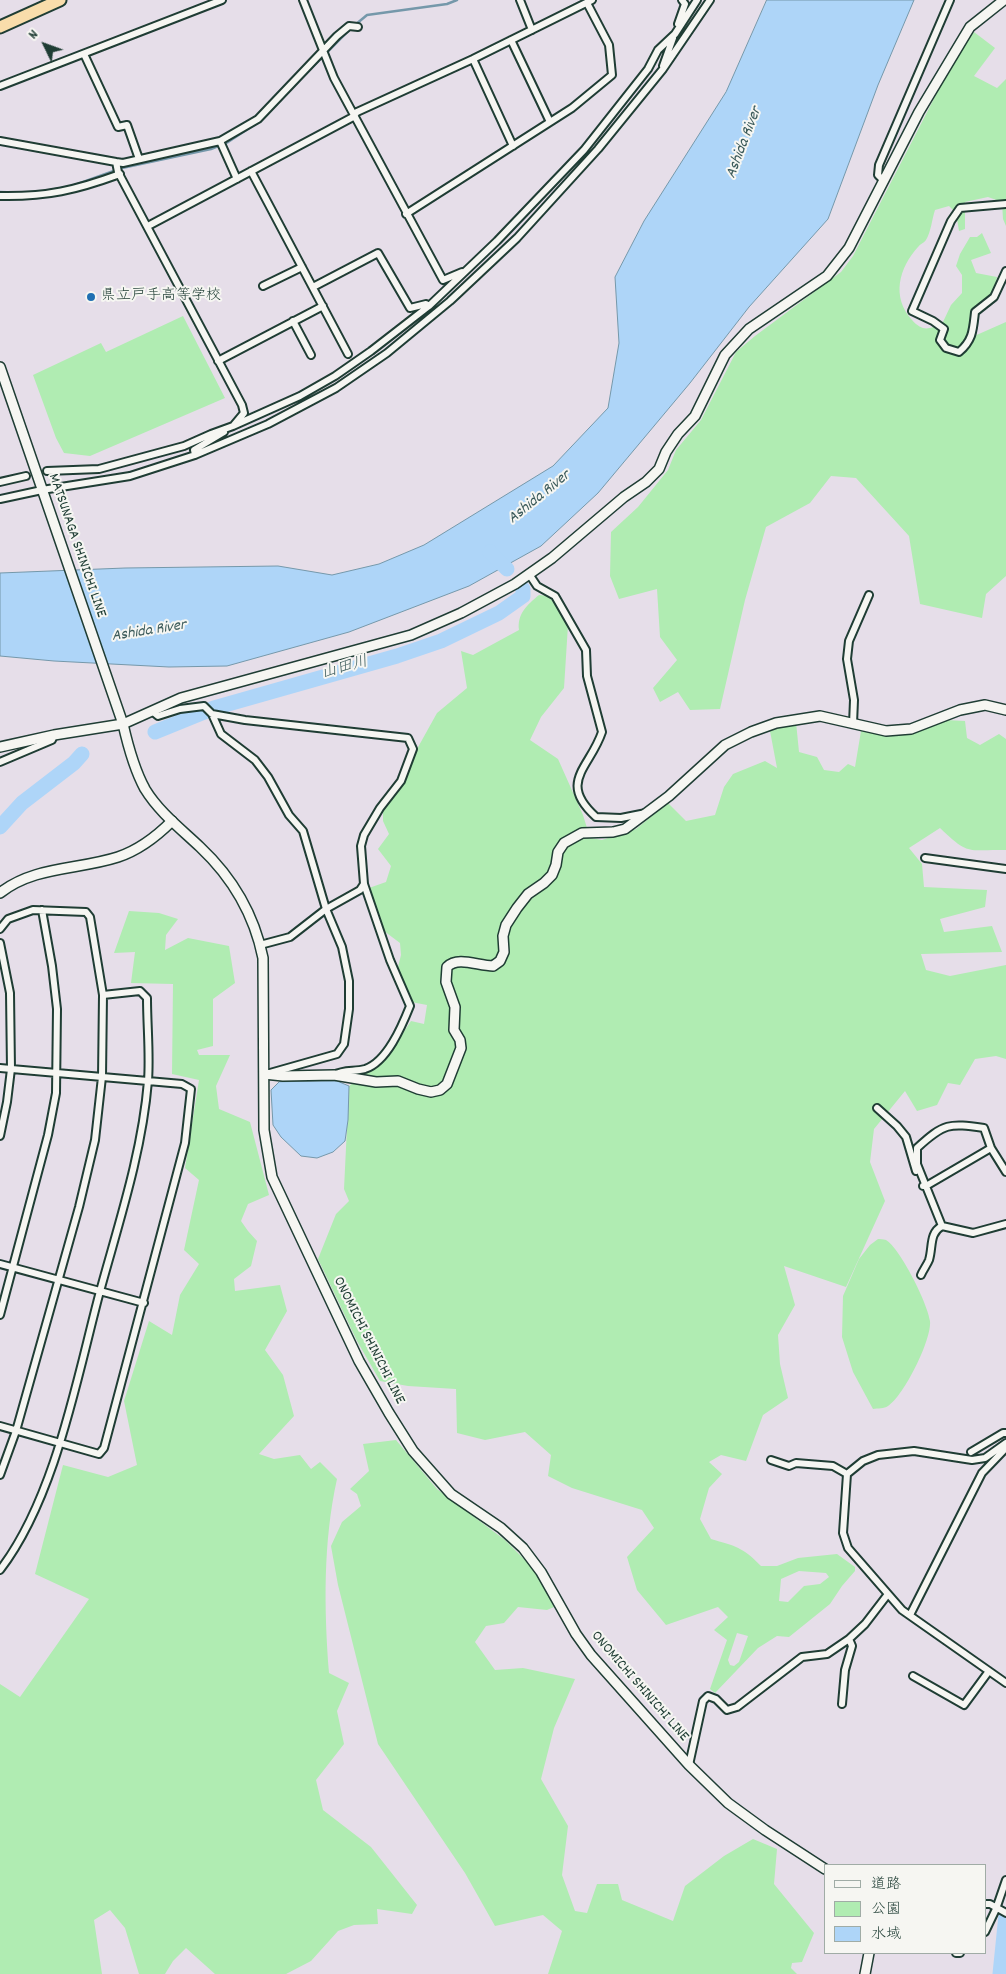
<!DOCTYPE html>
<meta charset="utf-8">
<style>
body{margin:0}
#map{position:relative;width:1006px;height:1974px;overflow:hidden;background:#e6dee9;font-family:Dekko,"Klee One",sans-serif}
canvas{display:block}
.legend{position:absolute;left:824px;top:1864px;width:162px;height:90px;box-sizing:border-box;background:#f6f6f2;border:1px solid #a0aca6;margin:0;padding:6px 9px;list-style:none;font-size:15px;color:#1f3d34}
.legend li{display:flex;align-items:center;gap:10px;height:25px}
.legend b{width:25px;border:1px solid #a0aca6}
.north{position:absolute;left:20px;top:20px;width:50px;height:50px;-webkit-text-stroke:4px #f6f6f2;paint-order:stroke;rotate:312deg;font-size:14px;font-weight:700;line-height:20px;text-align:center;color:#1f3d34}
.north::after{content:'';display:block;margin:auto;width:18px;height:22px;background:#1f3d34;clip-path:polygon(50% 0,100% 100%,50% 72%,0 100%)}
</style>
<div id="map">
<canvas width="1006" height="1974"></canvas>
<ul class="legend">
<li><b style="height:6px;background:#f6f6f2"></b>道路</li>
<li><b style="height:14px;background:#b0ecb2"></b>公園</li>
<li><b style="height:14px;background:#aed5f8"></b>水域</li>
</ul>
<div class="north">N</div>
</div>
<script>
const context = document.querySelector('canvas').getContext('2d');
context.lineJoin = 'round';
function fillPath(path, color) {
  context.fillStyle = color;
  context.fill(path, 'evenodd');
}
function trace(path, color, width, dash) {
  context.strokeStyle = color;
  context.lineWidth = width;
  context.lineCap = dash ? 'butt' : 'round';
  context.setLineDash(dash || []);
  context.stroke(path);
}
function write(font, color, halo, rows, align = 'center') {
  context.font = font + ' Dekko,"Klee One",sans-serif';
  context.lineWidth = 4;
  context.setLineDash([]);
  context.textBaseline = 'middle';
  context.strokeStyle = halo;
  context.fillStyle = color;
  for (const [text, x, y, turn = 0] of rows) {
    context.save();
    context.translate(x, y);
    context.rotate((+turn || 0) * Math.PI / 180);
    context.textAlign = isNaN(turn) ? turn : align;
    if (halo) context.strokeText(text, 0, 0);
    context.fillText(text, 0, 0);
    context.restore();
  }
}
fillPath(new Path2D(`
 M974,32L995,48L974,76L997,88L1006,79V226L1003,219L1002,202L988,197L965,202V229L959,231L956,213L949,206L935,210C932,219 931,232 926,240C924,243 920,244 918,247C899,268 891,297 912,320C923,332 928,329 942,324L951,305L962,293V275L956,266L960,254L970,237H977L982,233L991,253L971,260L976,273L997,277L993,295L973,312L972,337L1006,322V576L986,594L982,618L920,604L909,536L856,478L831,476L810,503L766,527L745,600L720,709L690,710L678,692L660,702L653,688L677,660L660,637L657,589L619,599L610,576L611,532L638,507L668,470L676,450L701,420L736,352L755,336L841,272L853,256L959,50Z
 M183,316L225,398L90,456L64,453L56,438L33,375L101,343L106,352Z
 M539,595L549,596L568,625L564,688L541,717L530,740L558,759L583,815L587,828L576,835L602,840L636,829L668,803L686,821L715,815L724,787L733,774L765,761L777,768L770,731L796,722L799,752L817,757L824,770L839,772L848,764L855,767L861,731L893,736L913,732L945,720L965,721L967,738L980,745L999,734L1006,739V850C968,849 970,857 940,828L909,848L922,864L924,887L987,890L985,907L940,919L944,932L992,926L1002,952L921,954L926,970L950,976L1006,965V1059L996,1056L975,1059L960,1085L948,1083L937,1105L917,1111L905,1091L874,1129L870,1162L885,1201L846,1287L784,1266L795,1305L778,1335L780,1364L788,1398L763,1415L746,1461L721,1455L709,1462L722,1474L709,1488L700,1519L711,1539C735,1546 743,1547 761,1566H777L798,1558L837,1554L855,1567V1571L842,1586L830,1604L789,1637L777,1636L758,1648L715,1693L710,1689L727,1640L714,1630L728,1617L718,1607L666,1625L637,1590L627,1557L654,1528L642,1510L572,1488L548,1476L551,1455L525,1432L485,1440L457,1433L456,1389L408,1386L380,1381L357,1341L318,1259L336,1214L349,1201L344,1189L349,1086L389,1054L411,1021L424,1024L427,1005L411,1002L397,971L401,955L400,943L384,931L369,888L386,882L391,866L378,849L389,834L383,821V807L406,777L417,749L437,713L467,688L461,651L473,655L519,630C517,614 527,605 539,595ZM799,1571L826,1573L829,1577L820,1584L804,1586L788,1602L779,1601L781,1579ZM737,1633L748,1636L739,1662L734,1666L730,1665L728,1660Z
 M129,911L159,913L178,919L166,935L165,950L188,938L229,946L235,983L213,999V1046L197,1050L199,1055H230L216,1086L219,1109L250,1122L269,1195L248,1204L241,1221L248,1231L257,1241L251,1266L234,1279L235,1291L280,1285L287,1311L265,1350L283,1375L294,1416L259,1454L274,1459L300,1455L311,1469L320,1462L337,1479C323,1542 324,1609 329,1673L349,1683L337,1711L344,1744L316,1780L323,1810L371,1847L417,1905L412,1914L377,1909L378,1924L354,1925L338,1931L311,1961L286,1974H215L186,1948L173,1961L165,1974H139L125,1928L110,1910L94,1920L102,1974H0V1684L20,1697L89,1599L35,1574L63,1465L108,1477L137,1465L124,1401L149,1321L172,1335L180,1295L199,1264L184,1250L199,1180L185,1168L199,1080L172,1074L173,984L131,983L135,952L114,953Z
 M878,1239C880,1239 883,1239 886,1240C900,1248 928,1304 930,1321C932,1339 904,1396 888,1406C884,1409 878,1408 873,1409L853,1372L842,1337L843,1296L859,1259L870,1245Z
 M396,1440L437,1489L505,1540L534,1569L554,1607L547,1610L518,1607L504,1623L486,1626L475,1642L495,1670L523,1668L575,1679L554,1728L541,1779L568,1826L562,1875L575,1911L587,1913L597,1884H618L622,1900L673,1921L685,1886L724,1856L753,1839L777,1849L774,1884L814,1933L802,1962L792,1963L791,1968L797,1974H548L562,1931L543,1915L495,1926L465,1873L378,1744L338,1585L331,1546L342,1522L361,1506L357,1494L350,1489L369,1471L363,1444Z`), '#b0ecb2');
const water = new Path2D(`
 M767,0H914L878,85L828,219L749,307L690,383L598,493L541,546L469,586L349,632L227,666L169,667L54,661L0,656V573L125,568L278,566L332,575L379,564L424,545L553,466L608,408L619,343L615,277L644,221L726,92Z
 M337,1081L349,1086L348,1120L345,1141L333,1152L317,1158L301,1156L281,1137L273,1125L271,1090L279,1082Z`);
fillPath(water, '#aed5f8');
trace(water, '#7598aa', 1);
trace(new Path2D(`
 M355,25L367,15L447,4L457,0
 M258,122L351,28
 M0,192L28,193
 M39,192L72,186L122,168L211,149L228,142L254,125`), '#7598aa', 2.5);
trace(new Path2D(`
 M490,552L507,569
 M155,732L214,708L397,656L441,641L499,613L523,596V589
 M0,827L22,803L74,763L82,754
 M1000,1974L1006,1915`), '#aed5f8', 15);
const minor = new Path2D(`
 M303,0L334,78L443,280L462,272
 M520,0L532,30
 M678,24L685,4L682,0
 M511,40L550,122
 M84,54L118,127L127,125L139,159
 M473,59L513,146
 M663,66L673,38
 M0,86L222,0
 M0,141L116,162L118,172L242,405L244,413L234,425
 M220,141L237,179
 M116,162L123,163L220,141L258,119L337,36L349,26L358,27
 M251,171L348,354
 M883,180L878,175L879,165L950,0
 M0,196C47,197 76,190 120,174
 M1006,204L960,208L951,221L912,311L933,321L944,329L940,340L946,348L959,352C973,340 973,330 975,312L994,297L1006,271
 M406,214L572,108L612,75L609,45L587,3
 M148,226L353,117L357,112L473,59L592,0
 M263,286L302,267
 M313,287L378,253L410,308L426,304L429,306
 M293,321L311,355
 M218,361L323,306
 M195,455L194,450L224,432
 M47,471L99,469L184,446L211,434L233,426L300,396L335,376L371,351L429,306L497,241L584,150L648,69L658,50L675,34L697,0
 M0,482L26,476
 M0,499L42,490L130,476L195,455L268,424L336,388L387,353L450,301L517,238L598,149L663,69L710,0
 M529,574L537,586L555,596L586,650L587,676L602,732C590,768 557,782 596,817L621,818L646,813
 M152,711L158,716L180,709L204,706L212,714L221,734L255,760L268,777L289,815L303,831L326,909L342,947L349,981V1009L344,1044L337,1054L270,1073
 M212,714L245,720L408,738L413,749L401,781L380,808L364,835L361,846L364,884L360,890L326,909L290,937L260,945
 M853,724L854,700L847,659L849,641L869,595
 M0,762L52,740L54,735
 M925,858L1006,869
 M0,929L8,919L33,910L86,912L90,917L103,995L102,1077L95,1140L79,1207L16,1431L0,1475
 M0,943L10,993L11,1069L7,1102L0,1136
 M0,1068L182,1084L191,1089L185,1143L104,1448L99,1454L0,1426
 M334,1075C344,1069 354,1072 365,1069C387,1062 402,1026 410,1006L390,960L364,884
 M877,1108L897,1126L906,1137L916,1171
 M1006,1172L991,1148L984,1128C949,1123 944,1123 917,1148V1164L942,1226L973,1233L1006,1224
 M923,1186H926L991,1148
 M0,1264L144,1303
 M921,1275C923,1270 927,1265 929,1260C933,1247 929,1233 942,1226
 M0,1315L48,1135L56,1093L57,1009L52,966L42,910
 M1006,1443L985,1458L972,1460L914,1451L878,1455L863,1461L847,1474L843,1533L848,1548L902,1610L1006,1683
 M971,1452L1003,1433H1006
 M771,1460L789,1466L796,1463L833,1466L847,1474
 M0,1570C55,1498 76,1382 99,1295C118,1225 142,1154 148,1081C150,1054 147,1026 147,998L140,991L103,995
 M910,1615L982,1473L1006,1448
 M913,1676L964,1705L989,1671
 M842,1704L845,1670L852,1646L849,1639
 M689,1765L703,1701L708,1696L716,1699L727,1710L737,1707L802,1657L827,1654L849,1639L865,1624L888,1594
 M985,1904H990L1006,1913
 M985,1932L996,1909L1006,1880
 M956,1953H960`);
const tertiary = new Path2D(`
 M0,747L54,735L123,724L181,698L411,635L461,613L515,584L552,558L624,497L646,482L659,469L666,452L678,434L695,416L725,355L749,329L827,276L849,248L919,112L970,27L1004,0
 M0,893C34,866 78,870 118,857C139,850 157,836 172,821`);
const secondary = new Path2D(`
 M0,367L123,724C128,746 134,769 145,789C159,812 181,829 200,847C233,878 254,914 263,958L264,1130L272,1177L359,1361L389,1413L413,1451L451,1494L501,1528L523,1548L541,1572L576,1634L591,1655L689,1765L728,1803L765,1830L825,1869
 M264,1074L283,1076L334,1075L376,1082L398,1081L418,1089L431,1092L440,1090L447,1084L461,1048L460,1040L454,1030L455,1007L446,982L447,967C458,956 478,966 493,966L500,961L504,952L503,936L506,925L517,908L528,894L544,883L552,875L556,865L558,852L564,843L582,833L613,832L625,829L669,796L725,745L751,732L776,723L820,716L886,731L911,729L960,710L985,705L1006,710
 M865,1974L869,1953`);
const trunk = new Path2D(`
 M0,27L60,0`);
trace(minor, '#1f3d34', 10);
trace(tertiary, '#1f3d34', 12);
trace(secondary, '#1f3d34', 12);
trace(trunk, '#1f3d34', 15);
trace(minor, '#f6f6f2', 6);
trace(tertiary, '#f6f6f2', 9);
trace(secondary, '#f6f6f2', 9);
trace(trunk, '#f9ddab', 11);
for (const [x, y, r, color] of [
 [91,297,5,"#1f6fb2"]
]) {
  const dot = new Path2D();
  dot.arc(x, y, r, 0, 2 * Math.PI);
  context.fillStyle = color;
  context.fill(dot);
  trace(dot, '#f6f6f2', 2);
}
write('15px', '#1f3d34', '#f6f6f2', [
 ["県立戸手高等学校",101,297]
], 'left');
write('15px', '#1f3d34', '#f6f6f2', [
 ["MATSUNAGA SHINICHI LINE",76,546,71],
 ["ONOMICHI SHINICHI LINE",368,1341,63],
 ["ONOMICHI SHINICHI LINE",639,1687,49]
]);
write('italic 16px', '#3c5b5b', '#f6f6f2', [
 ["Ashida River",745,143,-69],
 ["Ashida River",540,498,-39],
 ["Ashida River",149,632,-9],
 ["山田川",345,669,-16]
]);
</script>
